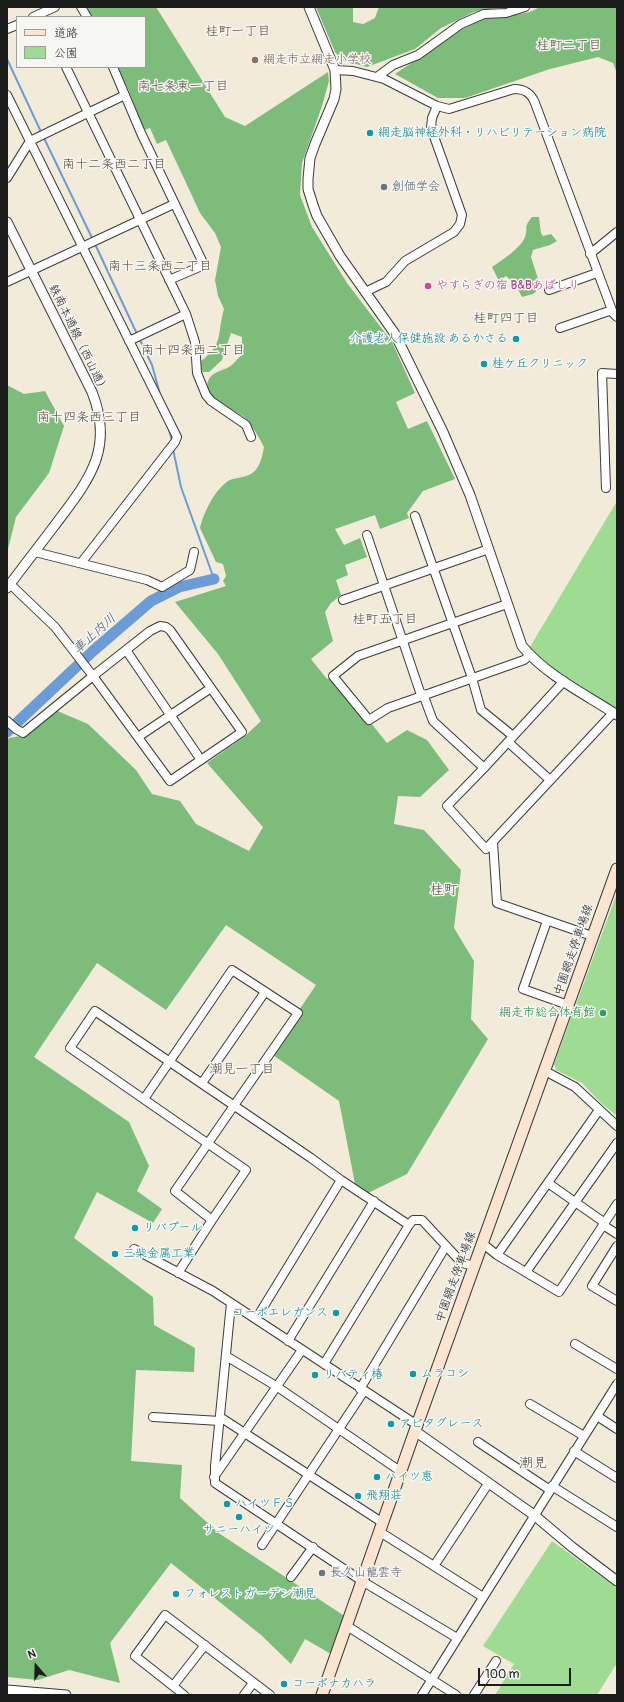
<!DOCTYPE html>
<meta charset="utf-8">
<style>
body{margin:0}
#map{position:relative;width:624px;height:1702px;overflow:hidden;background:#f3ebda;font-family:Pangolin,"Klee One",sans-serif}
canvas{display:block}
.frame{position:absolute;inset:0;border:8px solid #1c1c1c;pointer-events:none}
.legend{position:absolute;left:16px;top:16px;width:130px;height:52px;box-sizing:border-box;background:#f6f6f2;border:1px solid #9f9f9c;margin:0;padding:5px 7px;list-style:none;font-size:12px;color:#1c1c1c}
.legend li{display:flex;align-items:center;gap:8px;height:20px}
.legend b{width:20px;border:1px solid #9f9f9c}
.north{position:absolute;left:16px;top:1646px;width:40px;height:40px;-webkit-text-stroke:3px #f6f6f2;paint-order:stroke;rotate:340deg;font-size:11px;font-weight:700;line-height:16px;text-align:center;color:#1c1c1c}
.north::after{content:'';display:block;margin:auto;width:14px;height:18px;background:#1c1c1c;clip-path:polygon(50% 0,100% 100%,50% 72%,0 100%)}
.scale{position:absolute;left:478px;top:1668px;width:93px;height:18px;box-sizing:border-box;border:2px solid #1c1c1c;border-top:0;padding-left:5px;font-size:12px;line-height:14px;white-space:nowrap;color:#1c1c1c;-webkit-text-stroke:3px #f6f6f2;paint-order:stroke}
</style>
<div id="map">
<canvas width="624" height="1702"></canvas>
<div class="frame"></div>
<ul class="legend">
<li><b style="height:5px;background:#fce5d0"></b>道路</li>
<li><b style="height:11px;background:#9ddc92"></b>公園</li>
</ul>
<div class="north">N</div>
<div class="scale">100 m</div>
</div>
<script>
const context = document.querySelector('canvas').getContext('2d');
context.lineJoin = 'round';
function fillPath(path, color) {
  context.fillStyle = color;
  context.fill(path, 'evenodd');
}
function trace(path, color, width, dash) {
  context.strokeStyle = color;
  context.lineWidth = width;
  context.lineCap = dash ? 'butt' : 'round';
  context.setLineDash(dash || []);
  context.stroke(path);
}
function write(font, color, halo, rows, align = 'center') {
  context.font = font + ' Pangolin,"Klee One",sans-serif';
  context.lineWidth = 3;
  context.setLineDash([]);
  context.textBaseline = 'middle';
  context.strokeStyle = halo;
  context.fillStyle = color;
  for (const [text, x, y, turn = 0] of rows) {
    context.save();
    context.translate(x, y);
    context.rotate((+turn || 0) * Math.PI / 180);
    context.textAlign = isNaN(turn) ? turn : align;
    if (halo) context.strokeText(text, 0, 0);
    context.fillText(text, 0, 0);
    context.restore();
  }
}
fillPath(new Path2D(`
 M617,501V715L527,652Z
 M617,893V1116L601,1103L582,1083L556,1070L554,1064Z
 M552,1541L617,1588V1663L597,1695H495L514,1664L483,1646Z`), '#9ddc92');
fillPath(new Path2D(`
 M85,7H156L225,117L245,126L328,72L329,81L322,106L302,163L300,195L312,227L347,283L392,342L415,393L396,402L408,429L427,421L455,479L423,491L407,513L409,518L380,529L375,515L335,529L344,545L360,538L367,557L345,565L348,575L336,580L341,595L331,603L325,612L333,641L311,659L327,679L333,676L387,743L407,730L427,740L449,770L420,797L398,796L394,824L424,830L461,870L454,928L474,961L471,1019L488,1039L407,1174L364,1195L356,1189L339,1101L270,1053L316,985L226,925L166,1010L97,963L34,1057L129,1122L149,1166L137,1191L162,1209L153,1223L97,1192L74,1238L153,1297L154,1325L195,1348L194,1372L136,1370L131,1461L182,1465L180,1498L220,1534L349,1619L336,1657L305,1639L291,1664L261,1635L171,1563L110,1643L120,1683L69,1670L38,1680L7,1677V741L9,738L26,735L55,710L88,724L136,770L152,794L180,801L196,824L249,851L263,827L207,763L244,737L261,721L218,654L175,602L226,586L223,581L226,576L223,564L216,562L200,528C204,512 214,491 228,481C233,478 240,478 246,476C259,473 262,458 264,447C259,438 254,428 247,420C239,410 201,400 208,381C211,372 222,371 229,367C233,365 238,358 242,355V337L231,333L222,360L209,372H203L200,368L201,361C224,344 217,333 224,309L218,296L215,280L221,247L215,233L200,213L166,140L157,144L150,128L144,130L129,91L117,67H145V17H91Z
 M316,7H353V22L363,24L375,18L379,7H503L474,12L441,28L415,49L367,67L342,60L335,52Z
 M540,7H616L617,73L613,63L598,57L550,69L465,98H438L395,74L461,30L481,19L499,18L530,12Z
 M532,217H539L541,233L543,236L551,234L557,241L550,245L533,250L531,257L541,288L533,294L522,297L515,284L506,276L499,281L492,267C501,261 521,248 525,237C529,227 522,229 532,217Z
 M7,385L24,394L45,391L64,426L49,473L16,517L7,553Z`), '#7ebc7c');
trace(new Path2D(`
 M7,59L42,134
 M44,138L93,240
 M95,244L137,334
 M139,338L152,365L160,394
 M169,429L172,442
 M173,449L181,487L214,579`), '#6c9cd5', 2);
trace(new Path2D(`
 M7,732L93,651L151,601L179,587L214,579`), '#6c9cd5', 11);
const minor = new Path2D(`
 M81,7L87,17
 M33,17L55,7
 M7,29L17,25
 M66,67L186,314L195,342L197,373L206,395L211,401L246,425L251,437
 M113,67L141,133L204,265L169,280
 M335,70L353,71L384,79L437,106L449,109L514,89C525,89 531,93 535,103L613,313L617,317
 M377,77L393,65L418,55L461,24L484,14L506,13L525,7
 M7,95L177,437L175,442L81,563
 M7,178L30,141L125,95
 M590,254L617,232
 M7,282L174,204
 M549,290L597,273
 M365,292L386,282L405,261L454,232L460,224L462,215L431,128L432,118L437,106
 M560,328L612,310
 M129,341L186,314
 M606,488L602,373L617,374
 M415,516L472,678L481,710L513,736
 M367,535L421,695
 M35,552L147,580L162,587L190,570L194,552
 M343,600L489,549
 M507,604L358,656L333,676L369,720L388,708L524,660L530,655
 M160,626L166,627L170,630L242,732L170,781L93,676L150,631Z
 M126,650L201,760
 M564,681L484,768L447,806L486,849L613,713
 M423,694L433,721L484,768
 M7,721L16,729L23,733L93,676L55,627L10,584
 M138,737L211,688
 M508,742L550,780
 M493,842L497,903L592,936
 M547,921L523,989L568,1005
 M545,1071L575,1087L617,1126
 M202,1083L265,992
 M144,1099L232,970L298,1013L175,1191L212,1220
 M548,1183L605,1223
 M603,1225L617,1234
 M482,1243L497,1255L559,1292L617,1204
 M617,1246L592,1286L617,1301
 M134,1249L213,1291L417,1425
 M497,1255L599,1110
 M526,1272L617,1143
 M178,1273L212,1220L246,1170L70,1048L95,1011L311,1158L341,1180L409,1225L413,1220H422L462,1263L474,1266
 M231,1303L215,1466V1483L362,1581L457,1638
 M256,1319L341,1180
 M288,1341L374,1201
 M575,1344L617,1369
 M226,1356L276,1386L400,1471
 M324,1364L409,1225
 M360,1389L446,1246
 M530,1404L584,1436
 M597,1416L617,1429
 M153,1417L220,1421
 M220,1417L383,1523
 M478,1442L550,1490
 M574,1451L617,1478
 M214,1477L302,1350
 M552,1486L617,1527
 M380,1532L483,1597
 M262,1545L364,1391
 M434,1566L488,1484
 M291,1577L313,1547
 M347,1626L456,1695
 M173,1686L135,1656L165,1615L270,1695
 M184,1695L173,1686L205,1645
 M244,1695L253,1683
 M422,1695L617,1384
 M474,1695L496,1661`);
const tertiary = new Path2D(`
 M309,7L335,70L336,89L334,99L315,144L310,158L308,179V189L313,205L317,216L340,256L395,334L443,432L470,495L522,646C547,676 585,694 617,715
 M7,222L92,392C115,450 88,481 55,525C39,546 23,567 7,588
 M415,1431L534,1515L572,1547L617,1581
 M7,1690L66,1695`);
const secondary = new Path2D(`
 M322,1695L417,1425L617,869`);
trace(minor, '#3c3b38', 10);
trace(tertiary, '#3c3b38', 11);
trace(secondary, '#3c3b38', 13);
trace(minor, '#fff', 8);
trace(tertiary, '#fff', 9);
trace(secondary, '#fce5d0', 11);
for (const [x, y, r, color] of [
 [255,60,4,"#8d6e63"],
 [370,133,4,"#0f9aa8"],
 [384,187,4,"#6b7280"],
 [428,286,4,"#d1479c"],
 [516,339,4,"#0f9aa8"],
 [484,364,4,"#0f9aa8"],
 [603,1013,4,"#2e9e5b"],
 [135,1228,4,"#0f9aa8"],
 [115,1254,4,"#0f9aa8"],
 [336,1313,4,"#0f9aa8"],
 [413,1374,4,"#0f9aa8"],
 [315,1375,4,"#0f9aa8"],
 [391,1424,4,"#0f9aa8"],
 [377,1477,4,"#0f9aa8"],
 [358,1496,4,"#0f9aa8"],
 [227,1504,4,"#0f9aa8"],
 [239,1517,4,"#0f9aa8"],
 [322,1573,4,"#6b7280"],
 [176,1594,4,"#0f9aa8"],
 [284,1684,4,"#0f9aa8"]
]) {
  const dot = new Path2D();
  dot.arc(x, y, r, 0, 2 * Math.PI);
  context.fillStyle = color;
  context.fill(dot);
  trace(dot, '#f6f6f2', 1.5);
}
write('12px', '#785e54', '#f6f6f2', [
 ["網走市立網走小学校",263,60]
], 'left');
write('12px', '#0d838f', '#f6f6f2', [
 ["網走脳神経外科・リハビリテーション病院",378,133],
 ["介護老人保健施設 あるかさる",508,339,"right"],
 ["桂ケ丘クリニック",492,364],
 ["リバプール",143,1228],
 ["三柴金属工業",123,1254],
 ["コーポエレガンス",328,1313,"right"],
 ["ムラコシ",421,1374],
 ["リバティ椿",323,1375],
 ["アビタグレース",399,1424],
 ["ハイツ恵",385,1477],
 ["飛翔荘",366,1496],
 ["ハイツＦＳ",235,1504],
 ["サニーハイツ",239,1530,"center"],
 ["フォレストガーデン潮見",184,1594],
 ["コーポナカハラ",292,1684]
], 'left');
write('12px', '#5b616d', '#f6f6f2', [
 ["創価学会",392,187],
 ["長久山龍雲寺",330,1573]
], 'left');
write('12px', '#b23c85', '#f6f6f2', [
 ["やすらぎの宿 B&Bあばしり",436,286]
], 'left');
write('12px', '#1c1c1c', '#f6f6f2', [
 ["鉄南本通線（西山通）",78,339,64],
 ["中園網走停車場線",574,950,-71],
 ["中園網走停車場線",456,1277,-70]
]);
write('12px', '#27864d', '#f6f6f2', [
 ["網走市総合体育館",595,1013]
], 'right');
write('13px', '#5d4d3d', '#f6f6f2', [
 ["桂町一丁目",238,32],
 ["桂町二丁目",569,46],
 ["南七条東一丁目",183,87],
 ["南十二条西二丁目",114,165],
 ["南十三条西二丁目",160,267],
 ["桂町四丁目",506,319],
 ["南十四条西二丁目",193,351],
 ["南十四条西三丁目",89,418],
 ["桂町五丁目",385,620],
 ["潮見一丁目",242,1070]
]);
write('italic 13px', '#40566f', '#f6f6f2', [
 ["車止内川",95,634,-42]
]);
write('14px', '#5d4d3d', '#f6f6f2', [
 ["桂町",444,890],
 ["潮見",533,1463]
]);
</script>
